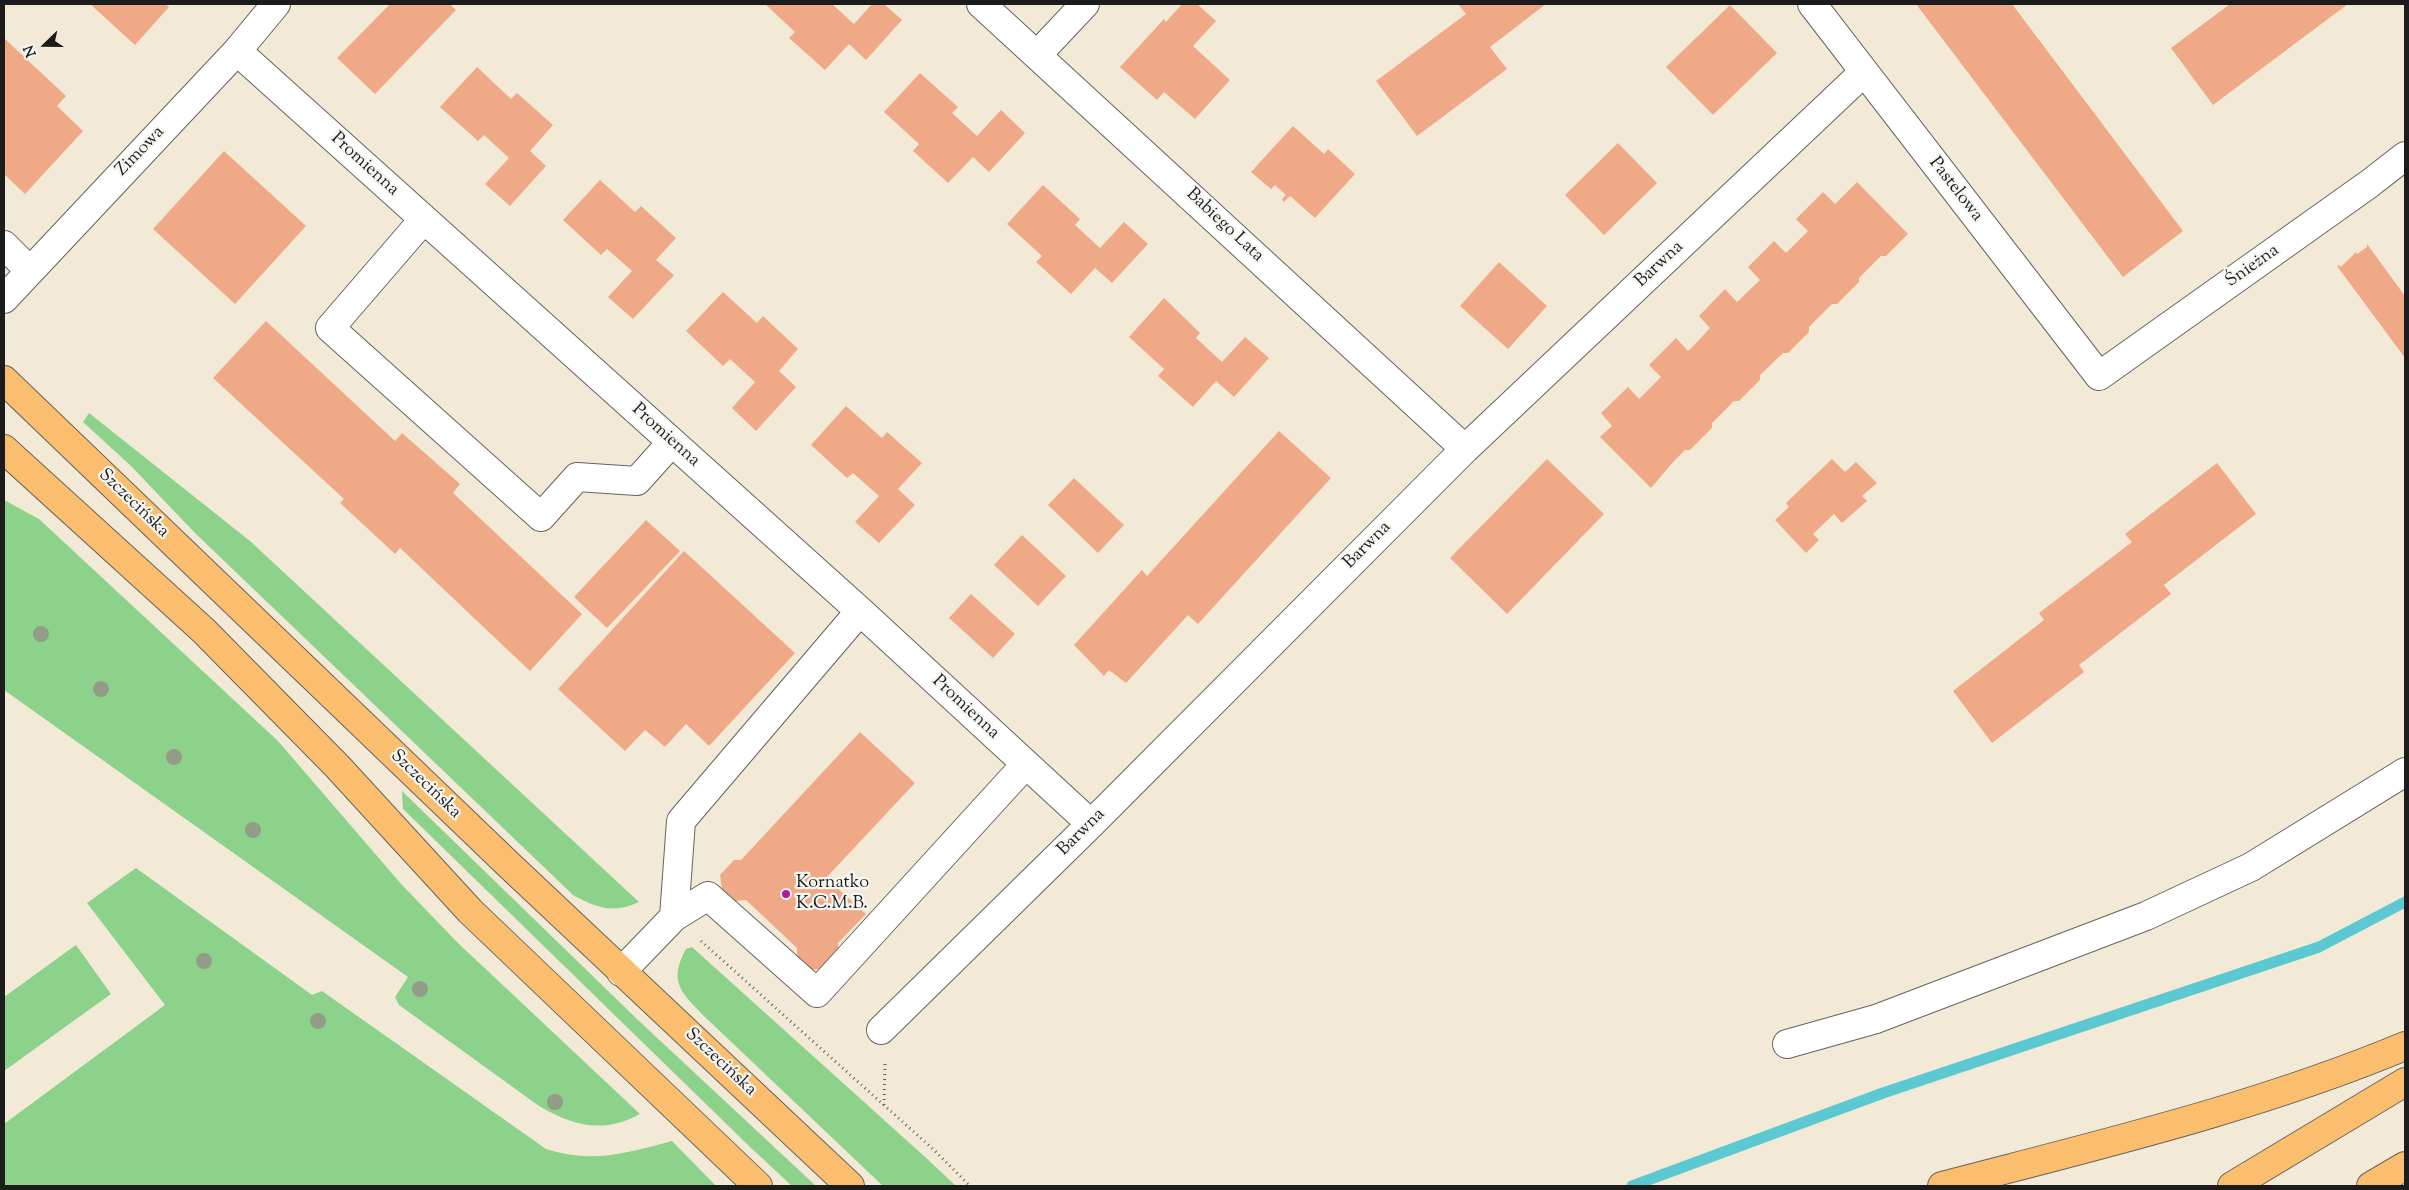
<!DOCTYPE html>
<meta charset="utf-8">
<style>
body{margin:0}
#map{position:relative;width:2409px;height:1190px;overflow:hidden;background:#f2ead7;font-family:"Sorts Mill Goudy",serif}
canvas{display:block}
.frame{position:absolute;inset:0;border:5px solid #1c1c1c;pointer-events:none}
.north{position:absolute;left:20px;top:20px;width:50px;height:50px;-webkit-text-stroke:4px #f6f6f2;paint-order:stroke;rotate:248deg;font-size:14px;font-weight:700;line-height:20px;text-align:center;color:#1c1c1c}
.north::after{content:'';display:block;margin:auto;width:18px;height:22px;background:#1c1c1c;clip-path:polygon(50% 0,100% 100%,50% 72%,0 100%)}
</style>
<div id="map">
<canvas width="2409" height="1190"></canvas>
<div class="frame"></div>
<div class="north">N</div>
</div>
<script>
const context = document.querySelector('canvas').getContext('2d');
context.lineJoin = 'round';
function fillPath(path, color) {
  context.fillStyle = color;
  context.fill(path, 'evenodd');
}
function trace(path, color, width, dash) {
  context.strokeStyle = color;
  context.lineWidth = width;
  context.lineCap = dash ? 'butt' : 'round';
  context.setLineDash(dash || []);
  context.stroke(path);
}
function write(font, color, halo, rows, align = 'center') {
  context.font = font + ' "Sorts Mill Goudy",serif';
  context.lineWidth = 4.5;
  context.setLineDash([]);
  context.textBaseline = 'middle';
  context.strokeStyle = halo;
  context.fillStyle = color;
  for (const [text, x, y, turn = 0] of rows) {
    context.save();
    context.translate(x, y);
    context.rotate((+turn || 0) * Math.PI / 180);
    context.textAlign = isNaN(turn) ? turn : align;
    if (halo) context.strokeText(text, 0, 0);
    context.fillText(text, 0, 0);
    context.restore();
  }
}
fillPath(new Path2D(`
 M89,413L250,541L639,902C613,914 597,908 573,895L195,533L131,466L83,422Z
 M4,500L39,519L278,741L402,885L458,943L640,1114C604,1134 573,1126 539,1106L399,1005L395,997L408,977L4,690Z
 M402,791L638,1020L816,1186H792L749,1146L403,809Z
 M136,868L312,995L322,991L546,1149C593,1164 626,1153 672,1141L716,1186H4V1124L165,1005L87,903Z
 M76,945L111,994L4,1071V997Z
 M692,947L924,1156L956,1186H883L706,1018C683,994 667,983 686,949Z`), '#8dd28b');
trace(new Path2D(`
 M1632,1186L1883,1093L2319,947L2405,902`), '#5cc8d2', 11);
fillPath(new Path2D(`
 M90,4H165L169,7L135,45Z
 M390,4H450L456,10L375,94L337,58Z
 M765,4H832L854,24L872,4H884L902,20L866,60L849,44L825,70L789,38L795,32Z
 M1182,4H1197L1216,21L1193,46L1230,80L1195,119L1164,92L1157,100L1120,67L1164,19L1166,22Z
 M1458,4H1546L1490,47L1507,69L1417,136L1376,81L1466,14Z
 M1916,4H2012L2183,231L2123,277Z
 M2230,4H2348L2213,105L2171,48Z
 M1730,5L1777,53L1713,115L1666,67Z
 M4,38L66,96L57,106L83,131L25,194L4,174Z
 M477,67L511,99L517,93L553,125L530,151L546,166L510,206L485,184L509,158L484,135L478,141L440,107Z
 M920,73L958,107L952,113L977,136L1001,110L1025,133L989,172L973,157L948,183L913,151L919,144L884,112Z
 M1293,126L1324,154L1328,149L1355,174L1315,218L1290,196L1284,202L1282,199L1286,195L1275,185L1271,189L1251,172Z
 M1618,143L1657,183L1604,235L1565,195Z
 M224,151L306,226L235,304L153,229Z
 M600,180L635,212L641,206L676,238L656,260L674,275L633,319L608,297L632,271L607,249L601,255L563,220Z
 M1857,182L1908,234L1886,256H1881L1859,278V282L1837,304H1832L1809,327V332L1788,353H1783L1760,375V380L1739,401H1734L1712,423V428L1690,450H1685L1674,461L1651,488L1600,437L1612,426L1601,413L1628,387L1639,399L1661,377L1649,365L1676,338L1688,351L1699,340L1710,328L1699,316L1725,289L1737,302L1760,280L1748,267L1774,241L1786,253L1808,231L1796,219L1823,192L1835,204Z
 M1043,185L1080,219L1075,225L1100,248L1124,222L1148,244L1112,283L1095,268L1071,294L1036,262L1042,256L1007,224Z
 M2367,244L2405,296V358L2337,266L2339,265L2341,267L2356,252L2357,254L2367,247Z
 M1499,262L1547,306L1508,349L1460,306Z
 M723,292L757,323L763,316L798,349L779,371L796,387L756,431L732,408L755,382L730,359L723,366L686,331Z
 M1164,298L1200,333L1196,338L1222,362L1245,337L1269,358L1234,397L1216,381L1193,407L1158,376L1164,369L1129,337Z
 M266,321L395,441L402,433L460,484L453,493L582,614L530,671L400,548L395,554L340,503L344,499L213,378Z
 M846,406L882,438L887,432L922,463L898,489L915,505L879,543L855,522L879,496L853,473L847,478L811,445Z
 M1279,431L1331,478L1198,624L1188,615L1126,683L1109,670L1104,676L1074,645L1142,570L1147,576Z
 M1547,459L1604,514L1507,614L1450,558Z
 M1832,459L1845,472L1856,462L1877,483L1862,496L1867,501L1842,523L1834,514L1813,534L1819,540L1806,553L1775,520L1789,507L1786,503Z
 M2217,463L2256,514L2164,585L2171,594L2079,665L2084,672L1992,743L1953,691L2044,620L2039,613L2132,542L2125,534Z
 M1074,478L1124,525L1098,553L1048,505Z
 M646,520L680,551L607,628L574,597Z
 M1022,535L1066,576L1038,606L994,565Z
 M684,551L795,653L709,746L686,724L665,747L645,730L625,751L558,689Z
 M971,594L1015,634L993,658L949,618Z
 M860,732L915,783L826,878L866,914L838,943L839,956L825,968L811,970L797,957V948L746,900L735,901L722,889L720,875L734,860H741Z`), '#f0a987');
const minor = new Path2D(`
 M981,4L1465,449
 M1812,4L2099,376L2369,184L2405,156
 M237,51L860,611L1091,824
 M1037,55L1085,4
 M424,219L330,328L541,517L577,477L637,481L672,442
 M4,245L29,270
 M4,299L237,51L276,4
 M674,917L708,896L817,993L1026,764
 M621,972L674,917L681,821L860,611
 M881,1030L1091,824L1465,449L1864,72
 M1787,1044L1876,1019L2146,916L2251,867L2405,772`);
const major = new Path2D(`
 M4,380L509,865L850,1186
 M4,449L204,631L337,766L470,911L758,1186`);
const highway = new Path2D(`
 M1942,1186C2098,1145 2256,1108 2405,1046
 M2232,1186L2405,1082
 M2371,1186L2405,1166`);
trace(minor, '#67645d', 30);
trace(major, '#67645d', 30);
trace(highway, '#67645d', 30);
trace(new Path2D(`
 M701,941L934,1150L970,1186
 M884,1105L885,1063`), '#67645d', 3, [1, 4]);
trace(minor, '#fff', 28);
trace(major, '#fbbe6e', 28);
trace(highway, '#fbbe6e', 28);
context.fillStyle = '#929c86';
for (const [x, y] of [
 [41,634],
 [101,689],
 [174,757],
 [253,830],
 [204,961],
 [420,989],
 [318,1021],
 [555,1102]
]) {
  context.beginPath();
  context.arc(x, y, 8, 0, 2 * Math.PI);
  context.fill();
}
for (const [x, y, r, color] of [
 [786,894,5,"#b5179e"]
]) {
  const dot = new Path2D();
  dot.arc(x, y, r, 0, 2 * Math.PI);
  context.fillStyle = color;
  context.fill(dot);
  trace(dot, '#f6f6f2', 2);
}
write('18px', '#1c1c1c', '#f6f6f2', [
 ["Zimowa",141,152,-46],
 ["Promienna",364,165,42],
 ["Pastelowa",1955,190,52],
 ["Babiego Lata",1224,226,43],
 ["Barwna",1660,265,-43],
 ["Śnieżna",2253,267,-35],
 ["Promienna",665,436,42],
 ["Szczecińska",133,504,44],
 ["Barwna",1368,546,-45],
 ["Promienna",965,708,43],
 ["Szczecińska",425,785,44],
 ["Barwna",1082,833,-45],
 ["Szczecińska",720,1063,43]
]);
write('18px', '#1c1c1c', '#f6f6f2', [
 ["Kornatko",796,884],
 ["K.C.M.B.",796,905]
], 'left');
</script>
